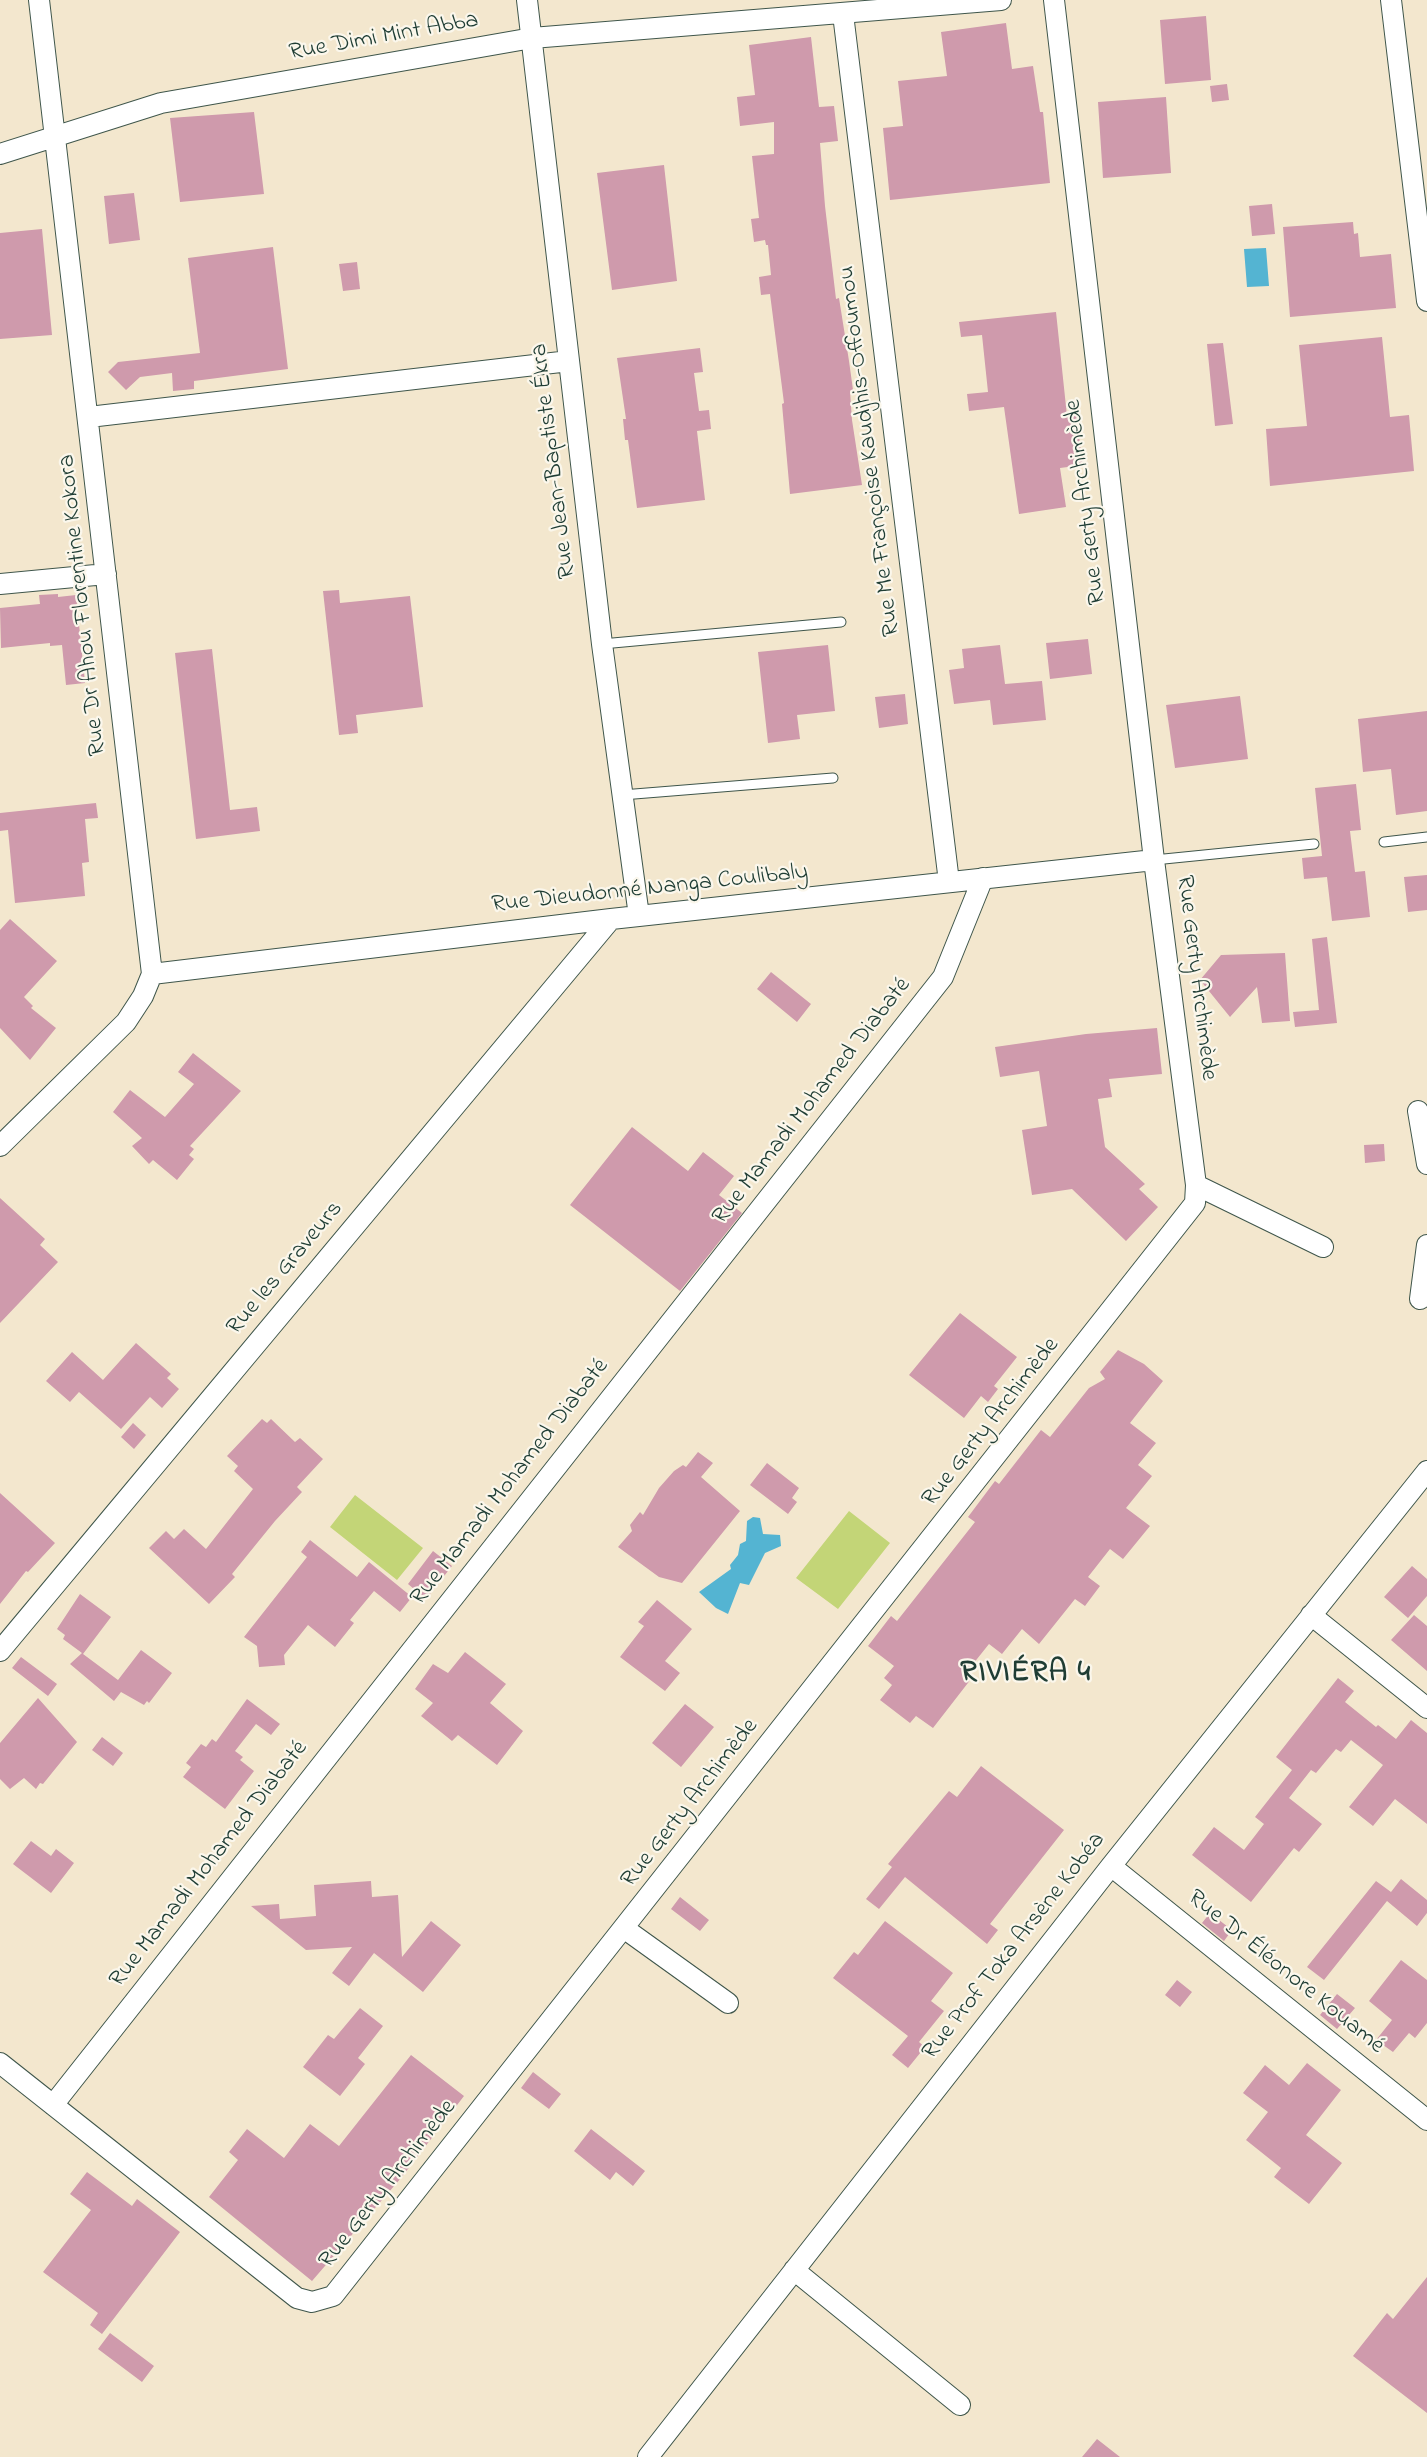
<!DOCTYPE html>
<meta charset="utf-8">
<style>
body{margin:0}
canvas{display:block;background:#f3e7ce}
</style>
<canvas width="1427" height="2457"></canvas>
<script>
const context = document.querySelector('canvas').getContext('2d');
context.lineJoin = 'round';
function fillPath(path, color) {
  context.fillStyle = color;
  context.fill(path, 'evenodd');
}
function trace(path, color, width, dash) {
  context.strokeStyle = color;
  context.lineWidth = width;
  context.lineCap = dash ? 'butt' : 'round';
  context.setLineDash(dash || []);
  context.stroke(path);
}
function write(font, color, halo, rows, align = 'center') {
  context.font = font + ' "Indie Flower",sans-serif';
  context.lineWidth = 4.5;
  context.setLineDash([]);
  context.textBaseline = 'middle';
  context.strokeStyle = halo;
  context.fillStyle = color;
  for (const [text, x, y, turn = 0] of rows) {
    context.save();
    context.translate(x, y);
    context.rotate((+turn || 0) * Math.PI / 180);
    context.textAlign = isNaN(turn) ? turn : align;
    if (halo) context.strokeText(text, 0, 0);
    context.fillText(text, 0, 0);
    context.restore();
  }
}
fillPath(new Path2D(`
 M355,1495L423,1548L397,1580L330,1527Z
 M849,1511L890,1543L838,1609L796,1578Z`), '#c3d577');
fillPath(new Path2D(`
 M1266,248L1269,286L1247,287L1244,249Z
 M753,1517L760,1518L763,1534L780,1535L781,1546L765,1553L749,1585L740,1583L728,1614L716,1608L699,1592L731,1569L730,1565L738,1555L740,1544L746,1541L747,1521Z`), '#54b4d2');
fillPath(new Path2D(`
 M1206,16L1211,80L1165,84L1160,20Z
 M1006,23L1012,69L1033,66L1040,112H1043L1050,183L890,200L883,128L903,126L898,81L947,76L941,32Z
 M811,37L819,107L834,106L838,141L820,143L825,206L836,299L839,298L849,361L853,390L850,391L852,420L862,485L790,494L782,404L784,403L770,294L761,295L759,277L771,275L768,245H766L765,240L754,242L751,219L759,218L752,156L774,154V122L740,126L737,97L755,95L749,45Z
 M1227,84L1229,100L1212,102L1210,86Z
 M1166,97L1171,173L1103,178L1098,102Z
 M254,112L264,194L180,202L170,118Z
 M664,165L677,281L612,290L597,173Z
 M134,193L140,240L109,244L104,196Z
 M1272,204L1275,234L1252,236L1249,206Z
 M1353,222L1354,234L1358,233L1360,257L1391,254L1396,308L1290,317L1283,227Z
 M42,229L52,335L0,339V233Z
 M273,247L288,369L194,381V389L173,391L172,373L140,377L126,390L108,372L118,362L200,353L188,258Z
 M357,262L360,289L343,291L339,264Z
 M1056,312L1067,416L1076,415L1083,465L1060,468L1066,507L1019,514L1004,407L969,411L967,394L988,392L982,335L961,337L959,322Z
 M1382,337L1390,417L1409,415L1414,471L1270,486L1266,429L1307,426L1299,345Z
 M1223,343L1233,424L1215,426L1207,344Z
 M700,348L703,372L694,373L699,411L709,410L711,429L697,431L705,500L637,508L628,440H625L623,419H626L617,358Z
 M339,590L340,603L410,596L423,707L356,715L358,733L339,735L323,591Z
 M58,594V597L76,595L85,683L66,685L62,645L50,646V643L1,648L0,608L40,604L39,595Z
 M1088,639L1092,674L1050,679L1046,643Z
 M828,645L835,711L797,715L800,739L768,743L758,652Z
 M1000,645L1005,684L1042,681L1046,720L993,725L990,700L954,704L949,670L964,668L962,649Z
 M212,649L230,810L257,807L260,831L196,839L175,653Z
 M905,694L908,724L879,728L875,697Z
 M1240,696L1248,759L1175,768L1166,705Z
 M1427,711V811L1396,815L1391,769L1363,772L1358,719Z
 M1356,784L1361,830L1350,831L1355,872L1365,871L1370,917L1332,921L1327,877L1304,879L1302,858L1322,856L1315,788Z
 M96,803L98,818L85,819L89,862L82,863L85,896L15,903L8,830L0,831V813Z
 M1427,875V910L1408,912L1404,877Z
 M10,919L57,961L24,997L33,1006L31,1008L56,1028L30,1060L0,1028V930Z
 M1327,937L1337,1023L1295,1027L1293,1012L1319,1010L1312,939Z
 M1285,953L1290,1021L1262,1023L1257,987L1230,1017L1200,980L1221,955Z
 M771,972L811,1004L797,1022L757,989Z
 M1157,1028L1162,1074L1109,1079L1112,1097L1098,1099L1105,1147L1145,1184L1139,1189L1158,1207L1126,1241L1072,1189L1032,1195L1022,1130L1047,1126L1039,1071L1000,1077L995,1047L1086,1034Z
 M193,1053L241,1091L190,1146L194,1149L189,1155L194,1159L177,1180L153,1160L149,1164L132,1146L142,1138L113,1112L130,1090L165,1117L194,1084L178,1072Z
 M632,1127L688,1171L703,1152L734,1176L719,1195L742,1213L680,1291L570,1205Z
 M1384,1144L1385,1161L1365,1163L1364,1145Z
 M0,1198L45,1239L40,1245L58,1262L0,1323Z
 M960,1313L1017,1357L994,1386L998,1389L988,1402L981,1396L964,1418L909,1375Z
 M136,1343L171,1374L167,1378L179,1389L162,1408L150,1397L121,1429L79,1392L70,1402L46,1381L72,1352L103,1380Z
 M1118,1350L1144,1364L1163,1381L1130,1423L1156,1443L1138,1465L1152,1476L1126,1508L1150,1526L1123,1559L1110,1549L1088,1577L1100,1586L1085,1606L1075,1599L1039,1644L1022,1629L1002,1654L989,1644L965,1674L971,1679L933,1728L916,1716L910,1723L880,1700L892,1685L884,1678L894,1666L868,1646L891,1616L897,1621L975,1522L968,1517L995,1481L999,1484L1041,1430L1050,1437L1089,1388L1105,1379L1100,1372Z
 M262,1419L267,1423L271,1419L295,1442L300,1438L323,1459L297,1487L302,1492L275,1521L232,1574L235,1577L209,1604L149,1548L166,1531L174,1539L184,1529L206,1549L253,1489L234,1471L238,1466L227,1456Z
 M133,1423L146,1435L134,1449L121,1437Z
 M698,1452L713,1463L701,1477L740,1511L682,1583L659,1577L618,1547L632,1531L630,1525L640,1512L643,1515L659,1488L674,1471L683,1465L686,1467Z
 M767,1463L799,1488L792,1498L797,1502L788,1514L750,1485Z
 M0,1493L55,1543L28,1572L26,1571L0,1604Z
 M310,1540L357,1577L369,1562L412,1597L400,1612L374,1591L350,1620L354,1623L335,1647L308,1625L284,1655L285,1665L259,1667L257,1646L244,1637L307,1557L301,1552Z
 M433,1551L452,1566L426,1599L408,1584Z
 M1412,1566L1427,1579V1596L1408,1618L1384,1597Z
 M80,1594L111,1617L83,1654L118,1680L141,1650L172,1673L149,1703L147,1701L144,1705L121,1692L114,1701L70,1664L82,1653L63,1639L65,1635L57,1629Z
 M657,1600L692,1629L665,1661L680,1673L665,1691L620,1657L644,1626L638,1622Z
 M1414,1615L1427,1626V1671L1391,1640Z
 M465,1652L506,1684L490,1703L523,1731L497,1765L458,1735L452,1741L421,1716L433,1703L415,1689L433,1664L448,1673Z
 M21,1657L57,1684L48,1696L12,1668Z
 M1338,1678L1354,1691L1345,1702L1376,1727L1378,1725L1396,1739L1411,1720L1427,1733V1824L1395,1799L1373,1826L1349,1807L1383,1765L1351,1740L1341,1752L1336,1749L1316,1773L1311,1770L1289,1798L1322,1824L1299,1852L1294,1848L1251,1902L1192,1855L1214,1827L1244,1850L1264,1824L1255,1817L1292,1770L1276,1757Z
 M38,1698L77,1742L43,1784L40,1783L36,1789L24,1778L10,1789L0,1779V1743Z
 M247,1699L280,1724L271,1735L256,1724L235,1751L243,1757L240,1760L254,1771L225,1809L183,1777L191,1767L186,1763L201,1744L206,1747L212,1739L216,1742Z
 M685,1704L714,1727L681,1767L652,1743Z
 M102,1737L123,1753L113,1766L92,1750Z
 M981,1766L1064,1830L990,1924L998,1930L987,1944L905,1877L879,1909L866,1899L892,1867L888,1864L949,1791L957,1797Z
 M31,1841L51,1856L56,1849L74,1863L51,1893L13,1864Z
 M1401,1879L1427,1900V1913L1417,1926L1387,1901L1324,1980L1307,1967L1376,1881L1391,1892Z
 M371,1881L372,1897L398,1895L402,1957L431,1921L461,1945L423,1992L374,1953L349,1986L332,1973L352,1947L306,1950L251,1906L279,1904L280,1919L316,1916L314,1885Z
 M680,1897L709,1920L700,1931L671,1909Z
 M1210,1913L1232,1930L1224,1941L1202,1923Z
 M885,1921L953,1973L931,2001L944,2011L919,2042L925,2047L908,2068L892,2055L908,2036L833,1978L854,1952L858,1955Z
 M1401,1960L1427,1980V2023L1415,2038L1409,2033L1393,2052L1376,2040L1392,2020L1369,2001Z
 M1177,1980L1192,1992L1180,2007L1165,1995Z
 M1337,1994L1355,2008L1337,2029L1320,2015Z
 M360,2008L383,2026L358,2058L365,2064L340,2096L303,2067L328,2035L334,2039Z
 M411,2055L464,2096L401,2178L312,2281L209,2197L238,2160L229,2152L247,2129L284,2158L310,2124L339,2146Z
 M1307,2063L1341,2090L1306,2135L1342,2163L1309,2204L1274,2177L1281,2168L1246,2140L1268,2112L1243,2093L1265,2065L1289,2085Z
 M533,2072L561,2094L549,2109L521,2088Z
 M591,2129L645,2171L633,2186L616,2172L610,2180L574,2151Z
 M87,2172L132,2206L137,2199L180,2232L102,2334L90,2325L98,2313L43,2272L91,2210L70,2194Z
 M1427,2277V2413L1353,2356L1387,2313L1393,2319Z
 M110,2333L154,2366L142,2382L98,2349Z
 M1097,2439L1120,2457H1082Z`), '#cf9aac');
const service = new Path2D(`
 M602,644L841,622
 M622,795L833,778
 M1384,842L1427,837
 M1154,860L1314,844`);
const minor = new Path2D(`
 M527,0L602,644L639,916
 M1391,0L1427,301
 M843,14L949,882
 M0,154L161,103L532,38L1001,0
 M89,417L569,361
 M0,584L106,574
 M152,974L611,919L1154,860
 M1418,1111L1427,1164
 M0,1146L126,1022L143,996L152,974L39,0
 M1196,1185L1323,1247
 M1420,1299L1427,1245
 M1311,1615L1427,1708
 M0,1651L611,919
 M1111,1866L1427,2120
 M625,1929L728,2003
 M0,2063L297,2298L312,2302L333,2296L1195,1203L1196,1185L1154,860L1054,0
 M53,2105L943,977L983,878
 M794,2270L960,2405
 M648,2457L1111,1866L1427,1471`);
trace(service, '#3f564b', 11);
trace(minor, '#3f564b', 22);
trace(service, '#fff', 9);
trace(minor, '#fff', 20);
write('24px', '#1f3d34', '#fbf7ec', [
 ["Rue Dimi Mint Abba",384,38,-10],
 ["Rue Me Françoise Kaudjhis-Offoumou",871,451,-97],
 ["Rue Jean-Baptiste Ékra",555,461,-97],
 ["Rue Gerty Archimède",1087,502,-97],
 ["Rue Dr Ahou Florentine Kokora",84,605,-96],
 ["Rue Dieudonné Nanga Coulibaly",650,890,-6],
 ["Rue Gerty Archimède",1195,978,83],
 ["Rue Mamadi Mohamed Diabaté",813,1102,-52],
 ["Rue les Graveurs",286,1269,-50],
 ["Rue Gerty Archimède",992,1423,-52],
 ["Rue Mamadi Mohamed Diabaté",511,1483,-52],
 ["Rue Gerty Archimède",691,1804,-52],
 ["Rue Mamadi Mohamed Diabaté",210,1865,-52],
 ["Rue Prof Toka Arsène Kobéa",1015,1947,-52],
 ["Rue Dr Éléonore Kouamé",1285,1973,39],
 ["Rue Gerty Archimède",389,2185,-52]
]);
context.letterSpacing = '1.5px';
write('bold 30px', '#1f3d34', '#fbf7ec', [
 ["RIVIÉRA 4",1026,1675]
]);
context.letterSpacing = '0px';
</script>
